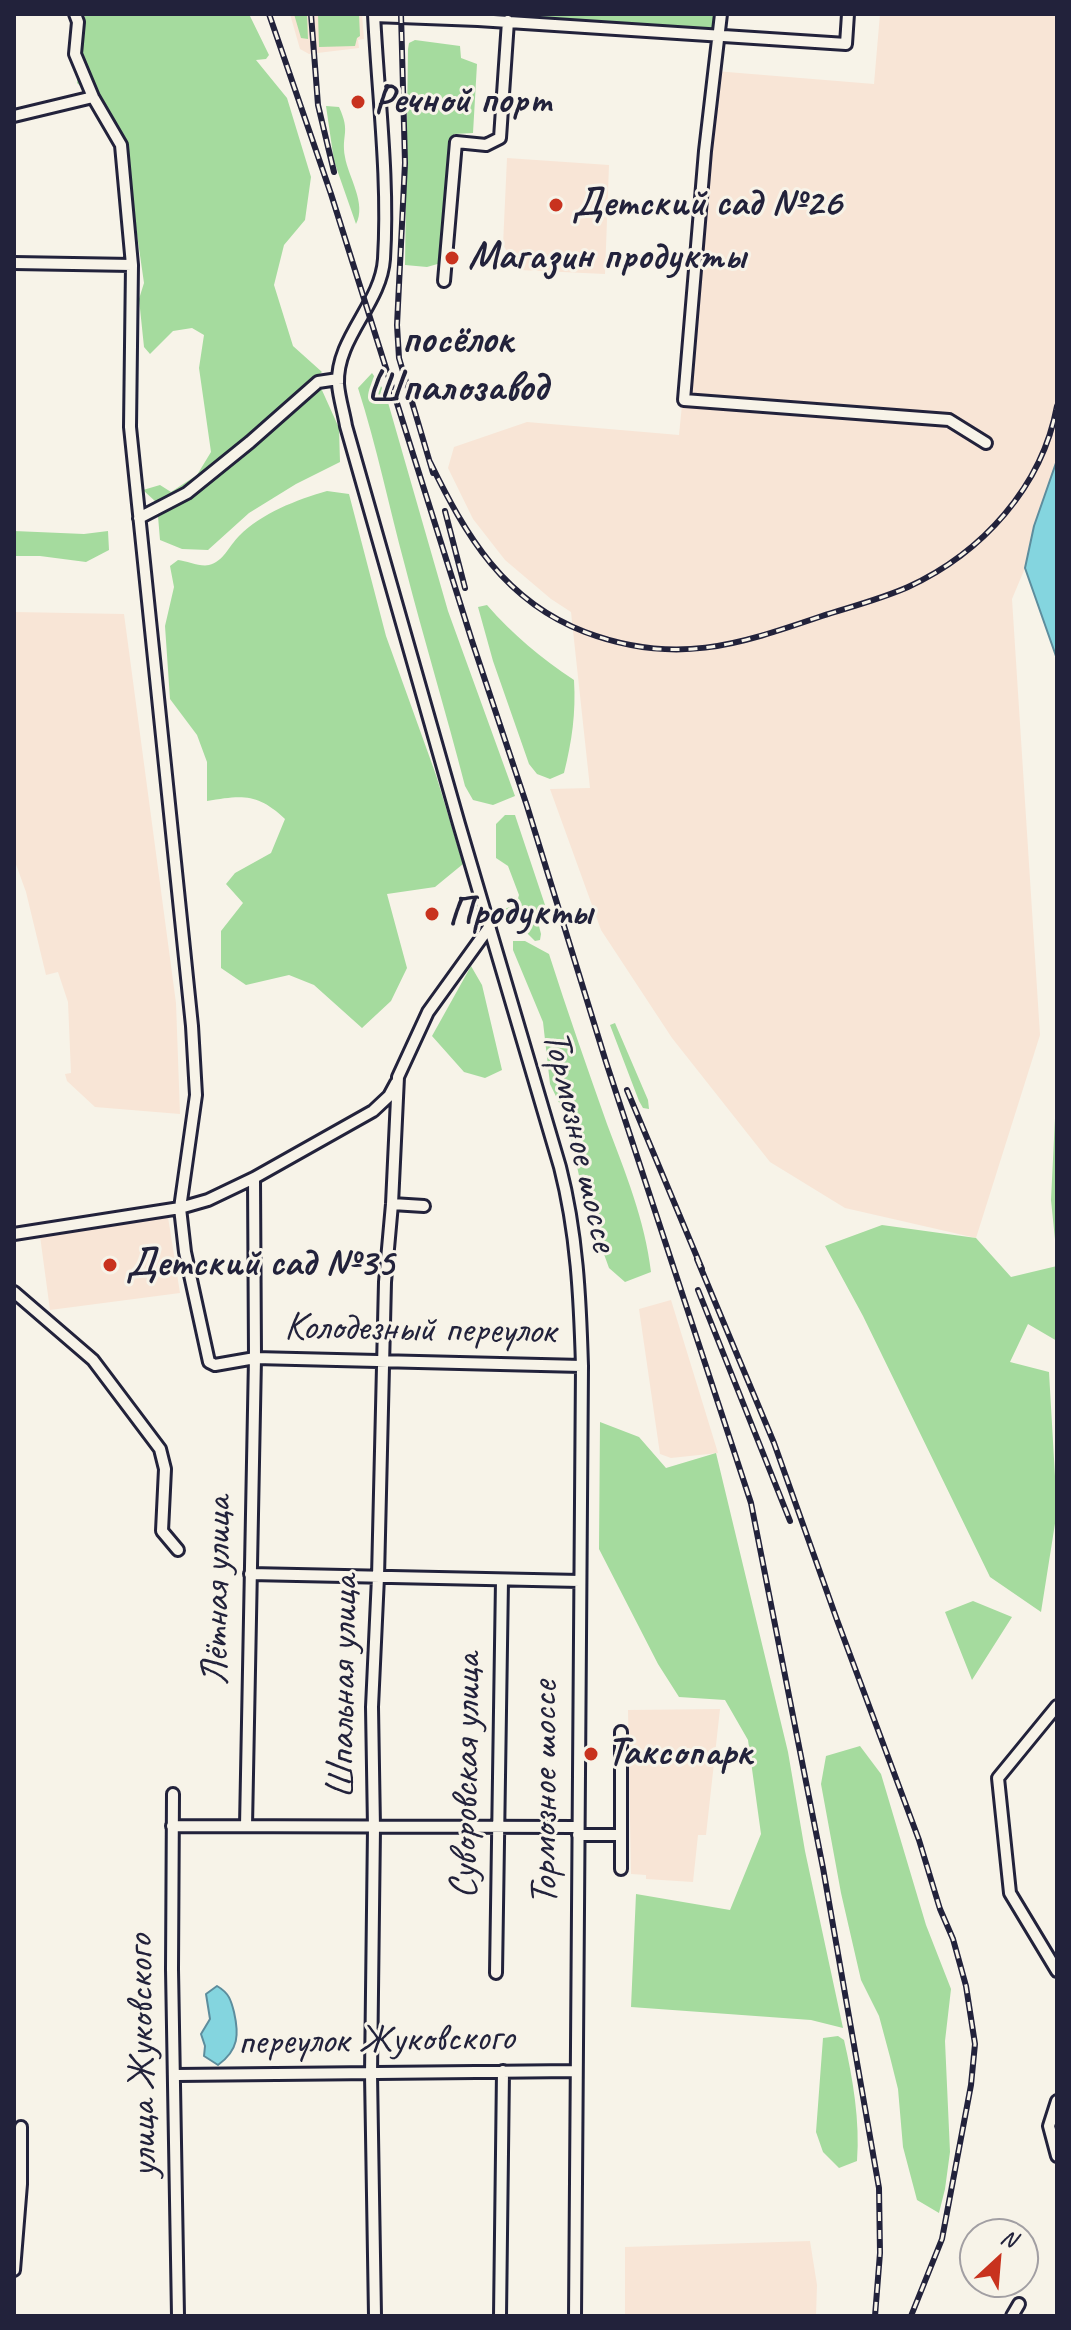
<!DOCTYPE html>
<meta charset="utf-8">
<style>
body{margin:0}
#map{position:relative;width:1071px;height:2330px;overflow:hidden;background:#f7f3e8;font-family:Caveat,sans-serif}
canvas{display:block}
.frame{position:absolute;inset:0;border:16px solid #22223b;pointer-events:none}
.north{position:absolute;left:959px;top:2218px;width:80px;height:80px;box-sizing:border-box;background:#f7f3e8;border:2px solid #a29fa3;border-radius:50%;rotate:26deg;font-size:22px;font-weight:700;line-height:32px;text-align:center;color:#22223b}
.north::after{content:'';display:block;margin:auto;width:28px;height:36px;background:#c8321e;clip-path:polygon(50% 0,100% 100%,50% 72%,0 100%)}
</style>
<div id="map">
<canvas width="1071" height="2330"></canvas>
<div class="frame"></div>
<div class="north">N</div>
</div>
<script>
const context = document.querySelector('canvas').getContext('2d');
context.lineJoin = 'round';
function fillPath(path, color) {
  context.fillStyle = color;
  context.fill(path, 'evenodd');
}
function trace(path, color, width, dash) {
  context.strokeStyle = color;
  context.lineWidth = width;
  context.lineCap = dash ? 'butt' : 'round';
  context.setLineDash(dash || []);
  context.stroke(path);
}
function write(font, color, halo, rows, align = 'center') {
  context.font = font + ' Caveat,sans-serif';
  context.lineWidth = 6;
  context.setLineDash([]);
  context.textBaseline = 'middle';
  context.strokeStyle = halo;
  context.fillStyle = color;
  for (const [text, x, y, turn = 0] of rows) {
    context.save();
    context.translate(x, y);
    context.rotate((+turn || 0) * Math.PI / 180);
    context.textAlign = isNaN(turn) ? turn : align;
    if (halo) context.strokeText(text, 0, 0);
    context.fillText(text, 0, 0);
    context.restore();
  }
}
fillPath(new Path2D(`
 M290,14H362L364,39L358,40L359,48L309,54L300,49Z
 M880,14H1057V460L1034,526L1025,568L1012,599L1040,1035L976,1238L845,1208L770,1162L672,1038L601,930L550,789L590,788L571,612L551,599L505,560L473,519L448,468L454,447L527,422L679,435L715,71L874,84Z
 M507,158L609,165L605,274L519,270L503,245Z
 M14,612L124,614L176,1003L180,1114L95,1107L67,1081L65,1074L71,1073L68,1002L58,972L46,975L26,892L14,859Z
 M168,1217L180,1293L50,1310L40,1236Z
 M671,1300L718,1453L671,1458L660,1454L639,1309Z
 M720,1709L706,1835H698L693,1882L646,1879V1875L631,1874L628,1710Z
 M810,2241L817,2285L816,2316H625V2247Z`), '#f8e5d6');
fillPath(new Path2D(`
 M85,14H249L269,55L266,59L256,60L287,98L311,177L305,220L284,245L274,285L293,346L322,372L201,479L156,502L143,490L160,485L171,492L197,475L211,452L199,368L204,335L192,328L173,331L150,354L144,347L139,299L144,283L124,144L101,104L77,83Z
 M294,14H307L308,39L301,38Z
 M318,14H359L360,36L357,38L355,46L319,47Z
 M682,14L716,16V29L484,15Z
 M415,40L460,46L461,58L477,64L473,133L454,134L441,263L427,267L405,265L408,49L409,43Z
 M326,106L339,107C351,133 341,134 345,157C348,176 367,204 356,224L334,161Z
 M372,373L385,392L448,611L515,796L493,805L473,800L465,786C446,712 424,640 405,566C389,507 377,447 358,388Z
 M321,388L339,428L340,462L296,484L249,513L208,550L182,549L160,540L158,516L191,499Z
 M327,491L349,494L386,636L436,775L463,864L435,887L387,894L407,968L391,1001L362,1028L314,985L289,975L246,985L221,968V931L243,903L226,884L235,873L271,853L285,819C258,793 242,795 207,801V762L197,735L170,699L165,626L174,587L170,566L178,560C187,561 200,567 209,565C223,562 229,546 239,536C262,513 296,500 327,491Z
 M14,531L84,534L108,531L109,550L86,562L40,556H14Z
 M487,605C513,635 541,658 574,680C576,713 572,741 564,773L550,779L537,774L529,764L493,661L478,607Z
 M505,815H515L545,905L542,916L537,918L541,934L540,940L535,941L526,932L524,918L517,915L506,917L501,914L504,909L516,905L519,895L508,866L496,858V824Z
 M513,941H525L549,954C567,1011 587,1067 607,1124C625,1172 645,1220 651,1272L625,1282L609,1268L596,1232L592,1210L584,1198L566,1117L550,1084L543,1022L513,950Z
 M471,966L482,985L502,1070L485,1078L464,1072L432,1036Z
 M615,1023L648,1100L649,1109L643,1108L639,1101L610,1025Z
 M1057,1077V1259L1051,1200Z
 M882,1225L976,1238L1011,1277L1057,1266V1341L1028,1324L1010,1362L1049,1372L1057,1511L1041,1612L990,1577L863,1316L825,1246Z
 M600,1422L639,1437L666,1468L716,1453L788,1752L805,1851L843,2028L811,2020L631,2007L636,1894L730,1910L761,1834L748,1740L725,1700L679,1697L658,1664L599,1549Z
 M973,1601L1012,1617L972,1680L945,1612Z
 M860,1746L881,1774L926,1925L951,1989L945,2041L950,2152L945,2189L939,2213L917,2200L903,2147L898,2089L890,2057L879,2016L861,1980L841,1893L821,1784L826,1756Z
 M838,2036L844,2040C853,2079 860,2121 857,2161L839,2168L823,2152L816,2132L823,2038Z`), '#a5db9e');
const water = new Path2D(`
 M1057,460V659L1025,568L1034,526Z
 M217,1986C229,1993 231,2000 234,2012C239,2034 239,2050 218,2065L204,2056L205,2046L201,2034L210,2019L206,1994Z`);
fillPath(water, '#84d5df');
trace(water, '#5d8d9d', 2);
const minor = new Path2D(`
 M75,14L78,22L75,54L93,97L121,145L132,265L130,427L192,1026L196,1095L180,1208L185,1252L209,1362L215,1365L255,1358L582,1366
 M374,14C378,95 389,178 384,259C381,304 336,338 338,384C339,398 344,413 346,426L459,824L560,1167C577,1233 580,1298 582,1366L575,2316
 M721,14L705,151L684,400L949,420L986,443
 M374,16L478,20L846,44L848,14
 M14,116L93,97
 M14,263L132,265
 M444,281L456,142L486,145L500,138L508,21
 M139,518L187,493L250,442L318,382L338,379
 M392,1204L424,1206
 M14,1234L180,1208L208,1200L254,1178L373,1111L389,1096L396,1083
 M14,1292L93,1360L160,1449L165,1469L162,1531L178,1550
 M250,1574L580,1581
 M1057,1706L998,1778L1010,1893L1057,1971
 M621,1732V1869
 M173,1794L172,1969L178,2316
 M172,1826L578,1827
 M246,1826L255,1358L254,1178
 M578,1835H621
 M496,1973L502,1580
 M176,2075L576,2071
 M1057,2101L1049,2126L1057,2156
 M14,2270L21,2184V2127
 M375,2316L371,2074L374,1828L372,1707L378,1577L385,1282L392,1204L398,1077L428,1012L490,926
 M500,2316L503,2071
 M1012,2316L1019,2304`);
trace(minor, '#22223b', 16);
trace(minor, '#f7f3e8', 10);
const rail = new Path2D(`
 M269,14L331,194L472,641L527,806L606,1062L751,1503L823,1868L879,2188L880,2253L875,2316
 M311,14L318,105L334,172
 M401,14L405,163L397,325L399,358L433,473
 M430,462C466,536 504,601 585,632C675,666 737,645 822,616C850,607 881,599 908,587C982,553 1042,487 1057,406
 M445,511L465,588
 M627,1090L702,1269
 M697,1259L774,1443L837,1620L919,1840L940,1909L953,1939L966,1986L975,2044L971,2085L942,2239L911,2316
 M698,1290L790,1521`);
trace(rail, '#22223b', 6);
trace(rail, '#f7f3e8', 3, [9]);
for (const [x, y, r, color] of [
 [358,102,8,"#c8321e"],
 [556,205,8,"#c8321e"],
 [452,258,8,"#c8321e"],
 [432,914,8,"#c8321e"],
 [110,1265,8,"#c8321e"],
 [591,1754,8,"#c8321e"]
]) {
  const dot = new Path2D();
  dot.arc(x, y, r, 0, 2 * Math.PI);
  context.fillStyle = color;
  context.fill(dot);
  trace(dot, '#f7f3e8', 3);
}
write('bold 40px', '#22223b', '#f7f3e8', [
 ["Речной порт",374,102],
 ["Детский сад №26",572,205],
 ["Магазин продукты",468,258],
 ["Продукты",448,914],
 ["Детский сад №35",126,1265],
 ["Таксопарк",607,1754]
], 'left');
write('40px', '#22223b', '#f7f3e8', [
 ["Тормозное шоссе",579,1141,77],
 ["Колодезный переулок",420,1330,1],
 ["Лётная улица",218,1591,-89],
 ["Шпальная улица",344,1687,-89],
 ["Суворовская улица",467,1776,-89],
 ["Тормозное шоссе",546,1793,-90],
 ["переулок Жуковского",376,2041,-1],
 ["улица Жуковского",143,2056,-91]
]);
write('bold 42px', '#22223b', '#f7f3e8', [
 ["посёлок",457,341],
 ["Шпалозавод",457,389]
]);
</script>
